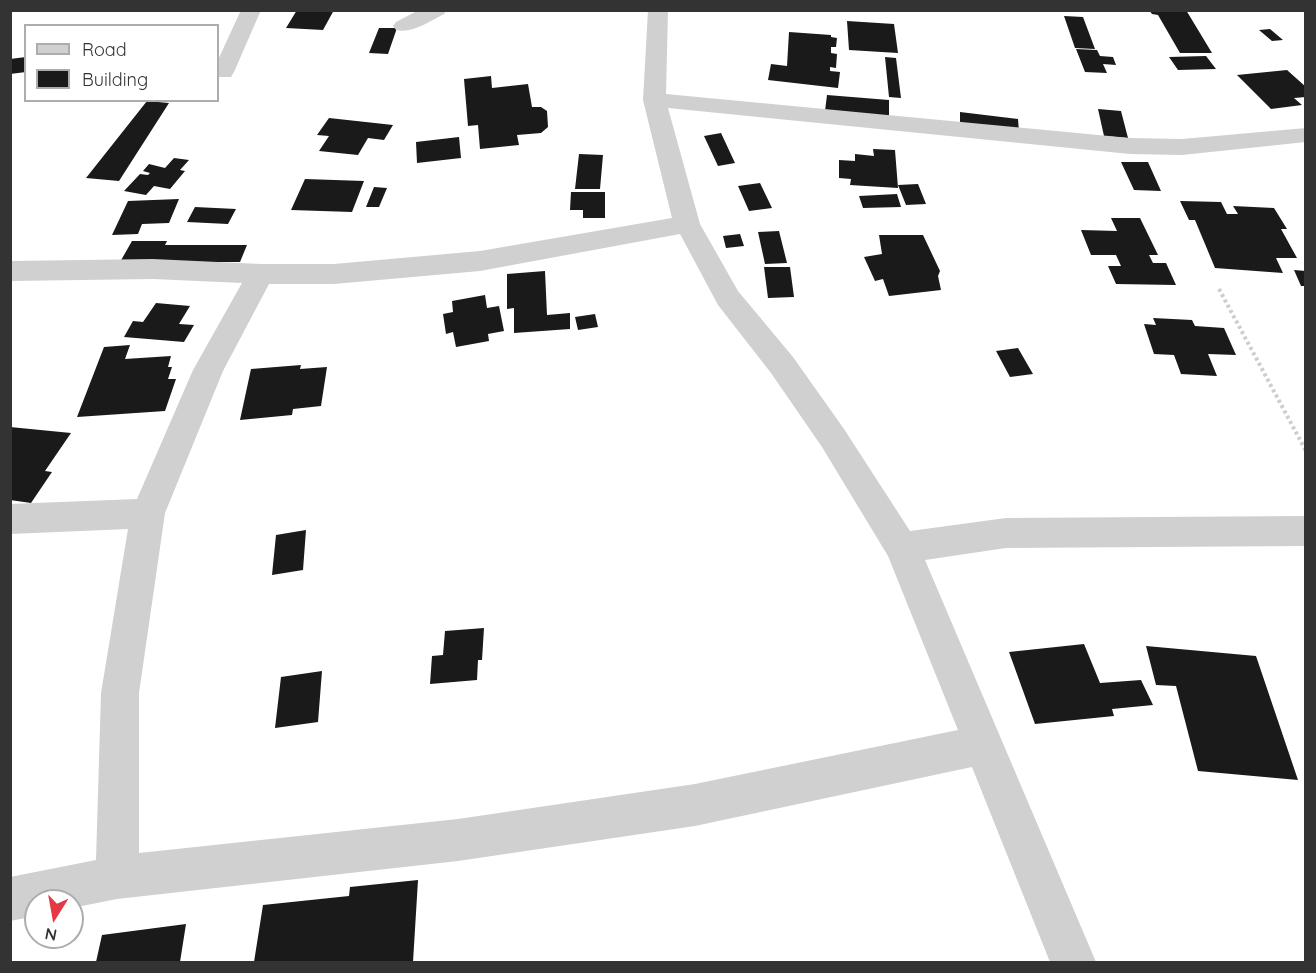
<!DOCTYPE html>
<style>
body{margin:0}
#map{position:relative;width:1316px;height:973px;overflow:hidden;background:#fff;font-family:Quicksand,sans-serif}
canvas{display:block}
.frame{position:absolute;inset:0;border:12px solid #333;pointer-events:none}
.legend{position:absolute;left:24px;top:24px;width:195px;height:78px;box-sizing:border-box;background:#fff;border:2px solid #adadad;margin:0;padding:8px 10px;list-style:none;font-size:18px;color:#333}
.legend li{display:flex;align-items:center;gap:12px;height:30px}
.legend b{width:30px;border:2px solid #adadad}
.north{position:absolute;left:24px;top:889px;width:60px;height:60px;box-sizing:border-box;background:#fff;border:2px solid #adadad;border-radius:50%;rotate:191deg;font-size:16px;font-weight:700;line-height:24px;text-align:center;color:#333}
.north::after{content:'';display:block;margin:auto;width:21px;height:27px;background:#e63946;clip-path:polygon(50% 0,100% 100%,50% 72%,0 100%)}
</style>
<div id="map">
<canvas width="1316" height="973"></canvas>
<div class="frame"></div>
<ul class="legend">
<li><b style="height:8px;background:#d0d0d0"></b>Road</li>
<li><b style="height:16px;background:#1a1a1a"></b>Building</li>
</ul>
<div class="north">N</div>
</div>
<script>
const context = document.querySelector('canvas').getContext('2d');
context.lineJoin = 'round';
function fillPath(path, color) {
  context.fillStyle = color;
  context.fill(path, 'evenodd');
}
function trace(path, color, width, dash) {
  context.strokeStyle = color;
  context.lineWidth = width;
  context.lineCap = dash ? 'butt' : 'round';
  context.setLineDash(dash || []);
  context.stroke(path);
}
fillPath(new Path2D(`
 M297,10H334L323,30L286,28Z
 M1149,10H1186L1212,53H1180L1158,15L1152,14Z
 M1064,16L1083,17L1095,49L1075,48Z
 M847,21L894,24L898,53L849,50Z
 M379,28H397L388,54L369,53Z
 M1270,29L1283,40L1272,41L1259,30Z
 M789,32L831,35V37L837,38L836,47H831V53L837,54L836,68L830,67V71L840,72L838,88L768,80L771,64L787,66Z
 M1076,49L1097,50L1100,56L1113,57L1116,65L1103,64L1107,73L1085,72Z
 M1206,56L1216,69L1178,70L1169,57Z
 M26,57V72L10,74V59Z
 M885,57L896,58L901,98L889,97Z
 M1287,70L1306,87V97L1294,98L1302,105L1271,109L1237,75Z
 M491,76L492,88L528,84L532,107H541L547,111L548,127L541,133L517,135L519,145L480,149L478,125L468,126L464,79Z
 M827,95L889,100V117L825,111Z
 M147,101L169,103L119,181L86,178Z
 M1098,109L1121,111L1128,138L1104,136Z
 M960,112L1018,119L1019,132L960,125Z
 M329,118L393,125L384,140L368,138L358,155L319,151L329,136L317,135Z
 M721,133L735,163L718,166L704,136Z
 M459,137L461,158L417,163L416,142Z
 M873,149L895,150L898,188L850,185L851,179L839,178V160L855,161V154L874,156Z
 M579,154L603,155L600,189H575Z
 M174,158L189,160L180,170L185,171L170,189L154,186L146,195L124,191L140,174L148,175L150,173L143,171L149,164L165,168Z
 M1121,162H1148L1161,191L1134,190Z
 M305,179L364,181L352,212L291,210Z
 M760,183L772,208L749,211L738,186Z
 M918,184L926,204L906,205L898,185Z
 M374,187L387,188L379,207H366Z
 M571,192H605V218H583V210H570Z
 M897,194L901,207L863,208L859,196Z
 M179,199L169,223L142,224L138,234L112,235L128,201Z
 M1180,201L1221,202L1227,214H1238L1233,206L1274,208L1287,229H1281L1297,258H1276L1283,273L1215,268L1195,220H1189Z
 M195,207L236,209L228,224L187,222Z
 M1111,218H1140L1158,255H1149L1153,263H1166L1176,285L1116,284L1108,266H1121L1116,255H1091L1081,230L1117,231Z
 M779,231L787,263L765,264L758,232Z
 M740,234L744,246L726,248L723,236Z
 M879,235H923L940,271L938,276L941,290L889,296L883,279L875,281L864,257L882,254Z
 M132,241H167L165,245H247L240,262H120Z
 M764,267H790L794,297L768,298Z
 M1294,270L1306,271V286H1301Z
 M545,271L547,315L570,313V329L514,333V308L507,309V274Z
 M485,295L487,308L499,306L504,331L488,334L489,341L456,347L453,332L446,334L443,314L453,312L452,301Z
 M156,303L190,306L179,324L194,325L184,342L124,337L133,321L143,322Z
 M595,314L598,327L578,330L575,317Z
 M1153,318L1192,320L1195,326L1224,328L1236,355L1208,354L1217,376L1181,374L1174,355L1154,354L1144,324L1156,325Z
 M130,345L125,359L171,356L168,367H172L168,379H176L165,411L77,417L104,347Z
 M1018,348L1033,374L1010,377L996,351Z
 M301,365L300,369L327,367L321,406L293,409L292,415L240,420L251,369Z
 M10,427L71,433L45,471L52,472L31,503L10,500Z
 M306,530L303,570L272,575L276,535Z
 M484,628L482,660H478L477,680L430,684L432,656L443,655L445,631Z
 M1084,644L1100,683L1141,680L1153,705L1112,709L1114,716L1035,724L1009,652Z
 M1146,646L1256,656L1298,780L1198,771L1176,686L1156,685Z
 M322,671L318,722L275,728L281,677Z
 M418,880L413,962H254L263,905L349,896L350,887Z
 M186,924L180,962H96L102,935Z`), '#1a1a1a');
trace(new Path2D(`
 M1219,289L1306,451`), '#cdcdcd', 4, [3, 3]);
fillPath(new Path2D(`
 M241,10H261L234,72L231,77H218V60Z
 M419,10H447L444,14C430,21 412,34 396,30L393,26L396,22Z
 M648,10H668L666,94L1130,138L1182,139L1306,128V142L1182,155L1130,154L668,108L700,224L738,291L793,357L844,429L910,531L1006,518L1306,516V546L1006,548L925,560L1096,962H1050L972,767L695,826L458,861L117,899L72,908V901H36V916L10,921V877L96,860L101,693L128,529L10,534V504L137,499L193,370L242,283L153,279L10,281V261L153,259L261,264H334L480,251L672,218L643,100ZM680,234L718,305L771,373L822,447L888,556L958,730L695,784L458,819L139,853V693L165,513L223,371L269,284H334L480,271Z`), '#d0d0d0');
</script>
